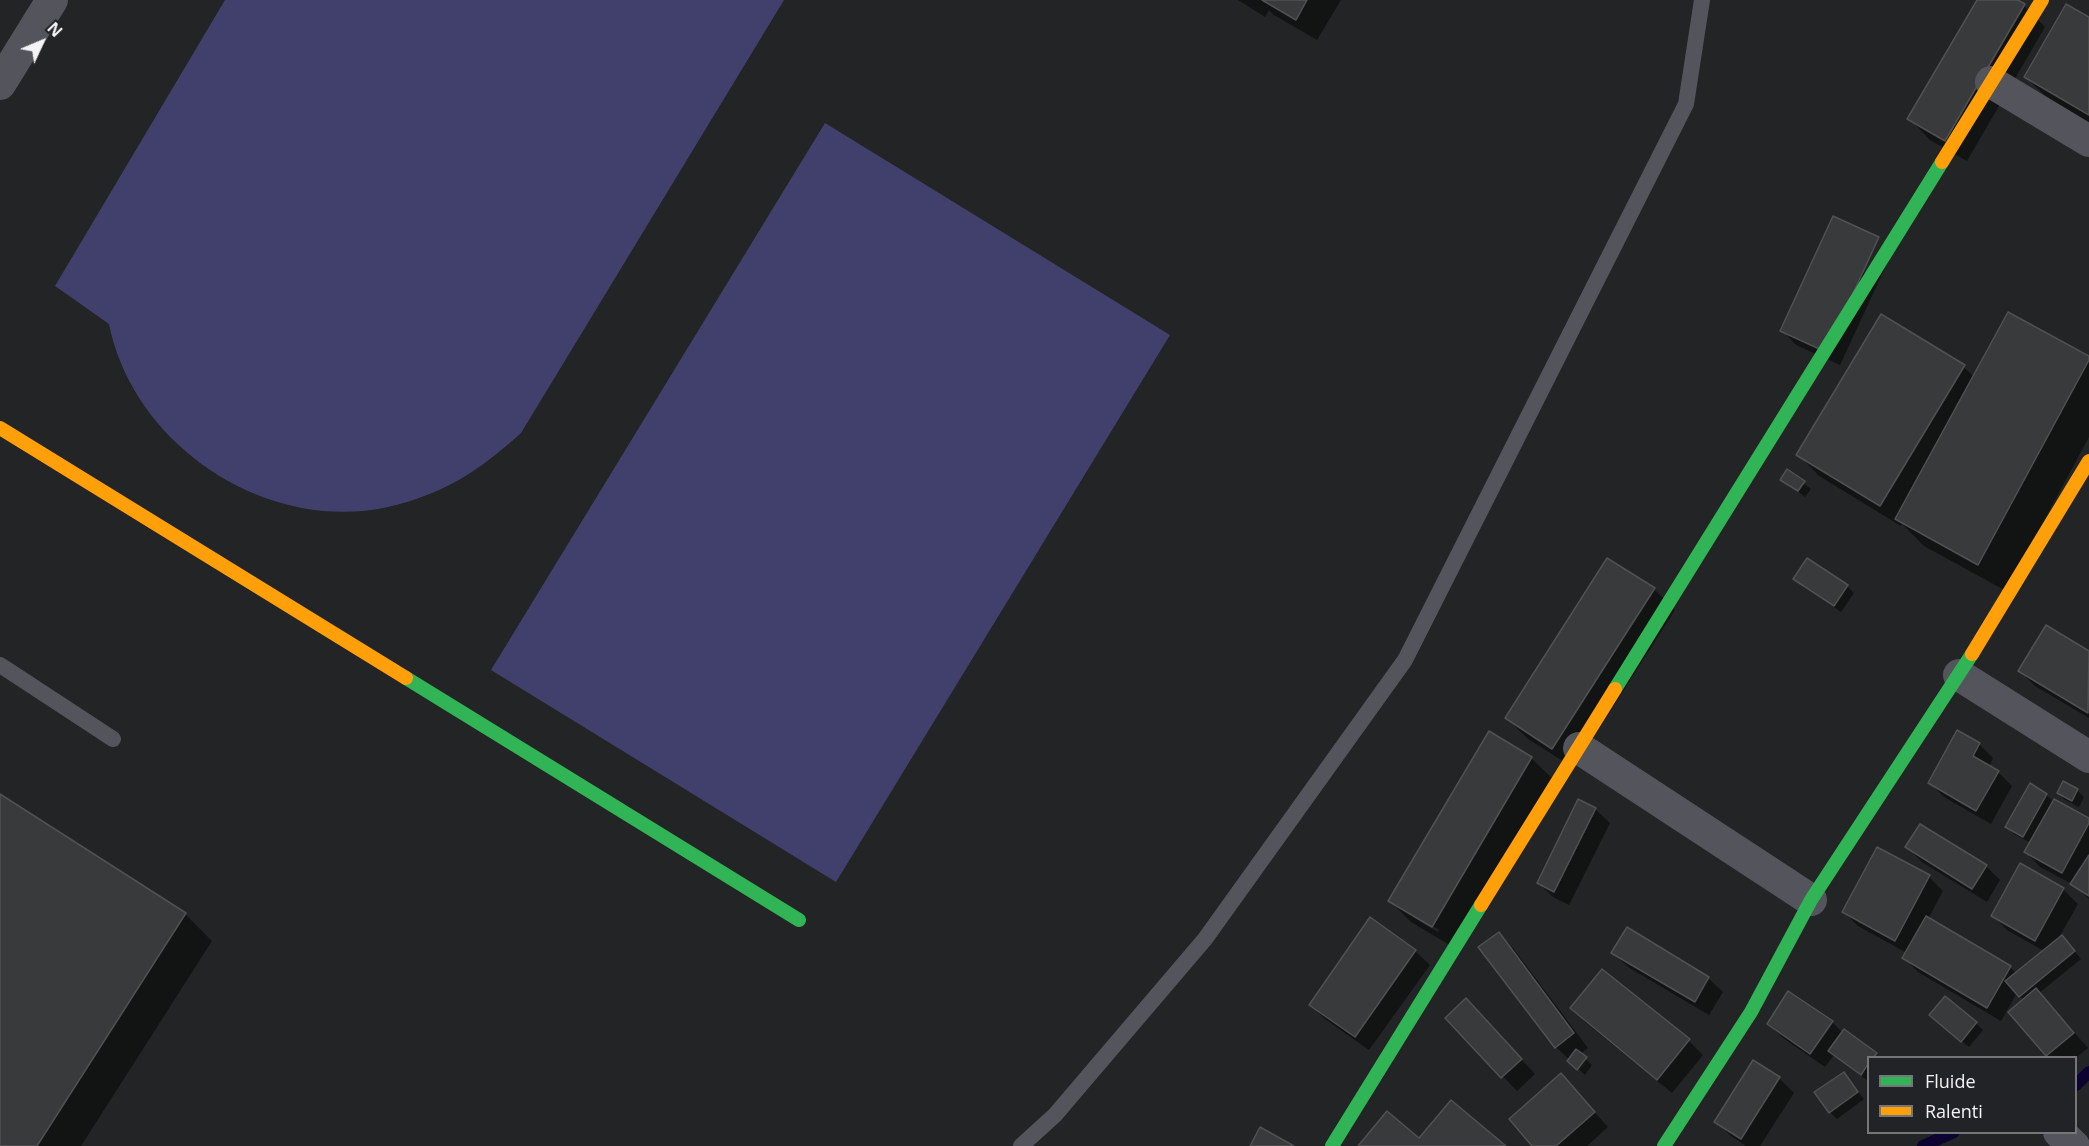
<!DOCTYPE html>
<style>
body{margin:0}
#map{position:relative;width:2089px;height:1146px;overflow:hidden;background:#232425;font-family:"Open Sans",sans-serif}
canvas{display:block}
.legend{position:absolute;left:1867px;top:1056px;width:210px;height:78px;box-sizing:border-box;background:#222326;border:2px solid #767679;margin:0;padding:8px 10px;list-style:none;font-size:18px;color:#f3f3f6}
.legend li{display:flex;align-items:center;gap:12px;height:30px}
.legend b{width:30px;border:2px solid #767679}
.north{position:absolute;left:12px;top:12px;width:60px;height:60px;-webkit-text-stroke:4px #222326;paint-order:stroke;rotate:46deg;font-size:16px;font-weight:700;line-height:24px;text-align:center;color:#f3f3f6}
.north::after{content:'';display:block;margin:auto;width:21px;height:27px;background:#f3f3f6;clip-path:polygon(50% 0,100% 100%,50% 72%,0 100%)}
</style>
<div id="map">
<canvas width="2089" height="1146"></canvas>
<ul class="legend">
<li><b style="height:8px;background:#30b455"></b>Fluide</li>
<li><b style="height:8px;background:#ff9f0a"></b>Ralenti</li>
</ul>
<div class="north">N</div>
</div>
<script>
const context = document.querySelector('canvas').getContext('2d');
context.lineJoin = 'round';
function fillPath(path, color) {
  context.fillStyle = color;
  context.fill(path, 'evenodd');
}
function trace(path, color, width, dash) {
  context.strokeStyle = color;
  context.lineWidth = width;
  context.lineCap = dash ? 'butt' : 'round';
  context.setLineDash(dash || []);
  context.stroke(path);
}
fillPath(new Path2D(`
 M225,0H784L521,433C479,471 444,494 388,507C266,534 133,445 109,324L55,286Z
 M825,123L1170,335L836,882L491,670Z`), '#41406c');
fillPath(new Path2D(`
 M1238,0H1341L1317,40L1274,15L1269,10L1265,17Z
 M1979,0H2015L2024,6L2045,27L1967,161L1930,140L1909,118Z
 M2089,19V123L2047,98L2026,77Z
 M1892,253L1840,365L1796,345L1782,330Z
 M2089,358V437L2006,591L1924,546L1902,524L1901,526L1819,476L1798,454L1964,367L1974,377Z
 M1787,471L1811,489L1805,497L1782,479Z
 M1795,579L1847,586L1854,593L1841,612L1802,586Z
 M1654,589L1675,610L1574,768L1528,739L1507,718Z
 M2047,627L2089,653V718L2035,686L2020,671Z
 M1490,733L1531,758L1553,779L1453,947L1411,922L1390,901ZM1413,914L1439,930L1438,932L1413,917Z
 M1979,744L1993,758L1989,767L1998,772L2012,786L1991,824L1944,797L1930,783Z
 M2077,790L2084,797L2079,807L2065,800L2058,793Z
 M2046,795L2054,802L2089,820V899L2074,885L2040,867L2026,852L2031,843L2014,834L2007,827Z
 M0,796L185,914L212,941L81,1146H0Z
 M1595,809L1610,823L1569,905L1553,897L1538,882Z
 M1907,847L1986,866L2000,880L1987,902L1922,862Z
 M1929,877L1943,891L1928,919L2010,967L2017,974L2044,951L2007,930L1993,916L2063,889L2078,904L2057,941L2069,944L2081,959L2039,993L2088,1048L2076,1058H2050L2010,1012L2024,1000L2017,993L2001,1021L1918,972L1904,958L1907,953L1858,926L1844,912Z
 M1371,919L1415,951L1430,965L1369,1050L1325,1019L1311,1005Z
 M1499,934L1513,948L1588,1048L1580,1054L1592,1065L1585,1075L1556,1047Z
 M1613,953L1708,978L1723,992L1709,1015L1628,967Z
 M1572,1008L1689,1041L1703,1055L1672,1093L1586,1023Z
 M1480,1015L1535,1074L1517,1091L1447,1018Z
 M1931,1015L1976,1023L1983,1030L1969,1047Z
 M1832,1022L1843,1033L1879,1058H1868V1081L1834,1055L1825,1067L1783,1038L1769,1024Z
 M1754,1062L1779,1078L1794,1093L1760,1146H1746L1731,1136L1716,1122Z
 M1844,1074L1864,1099L1837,1119L1830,1112Z
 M1561,1075L1608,1127L1587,1146H1534Z`), '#0007');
trace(new Path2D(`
 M2076,1085L2089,1072
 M1923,1146L1954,1132`), '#0d0331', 12);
const building = new Path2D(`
 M1262,0H1307L1296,20Z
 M1977,0H2018L2025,4L1945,141L1907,119Z
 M2066,4L2089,17V115L2024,77Z
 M1833,216L1879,237L1826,352L1780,331Z
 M2008,312L2089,356V360L1978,565L1895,519Z
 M1881,314L1965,365L1880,506L1796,455Z
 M1787,469L1805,481L1798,491L1780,480Z
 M1607,558L1655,588L1552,749L1505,718Z
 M1807,558L1848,585L1834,606L1793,579Z
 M2046,625L2089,651L2088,713L2018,671Z
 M1957,730L1980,743L1973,756L1999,771L1976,811L1928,783Z
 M1489,731L1532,757L1432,927L1388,901Z
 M2063,781L2078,789L2072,801L2057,793Z
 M2030,783L2047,794L2023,837L2005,827Z
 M0,794L186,913L37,1146H0Z
 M1578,799L1596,808L1554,892L1537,883Z
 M2054,799L2089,818V823L2062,873L2024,852Z
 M1920,824L1987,865L1972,889L1905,847Z
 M1877,847L1930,875L1895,941L1842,912Z
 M2089,855V896L2070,884Z
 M2020,863L2064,888L2035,941L1991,916Z
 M1926,916L2011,966L1987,1008L1902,958Z
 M1370,917L1416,950L1355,1037L1309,1005Z
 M1627,927L1709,977L1695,1002L1611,953Z
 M1499,932L1574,1033L1555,1048L1478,947Z
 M2062,935L2075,951L2019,997L2005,981Z
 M1602,969L1690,1039L1657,1080L1570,1008Z
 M2036,988L2074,1033L2046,1056L2008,1012Z
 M1788,991L1833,1021L1810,1054L1767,1024Z
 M1945,996L1977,1022L1961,1042L1929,1015Z
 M1466,998L1522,1059L1501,1078L1445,1018Z
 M1844,1029L1877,1053L1873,1058H1868V1064L1861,1075L1828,1051Z
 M1576,1049L1587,1057L1577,1070L1567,1061Z
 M1753,1060L1780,1077L1741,1139L1714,1122Z
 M1844,1072L1858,1092L1829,1113L1814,1092Z
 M1561,1073L1595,1112L1556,1146H1532L1509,1119Z
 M1451,1100L1506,1146H1358L1387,1111L1419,1138Z
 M1260,1127L1294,1146H1250Z`);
fillPath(building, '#393a3b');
trace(building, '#505152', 1.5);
trace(new Path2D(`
 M0,665L113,739
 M1021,1146L1055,1115L1205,939L1405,660L1686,104L1702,0`), '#54545d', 16);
trace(new Path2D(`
 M1991,82L2089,141
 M0,84L52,0
 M1959,675L2089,757
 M1579,748L1811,900
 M2059,1132L2074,1146`), '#54545d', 32);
trace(new Path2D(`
 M406,678L799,920
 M1615,689L1942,162
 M1332,1146L1481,905
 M1664,1146L1751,1012L1811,900L1972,654`), '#30b455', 14);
trace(new Path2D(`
 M1942,162L2042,0
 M0,428L406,678
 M1972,654L2089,461
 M1481,905L1615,689`), '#ff9f0a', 14);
</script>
